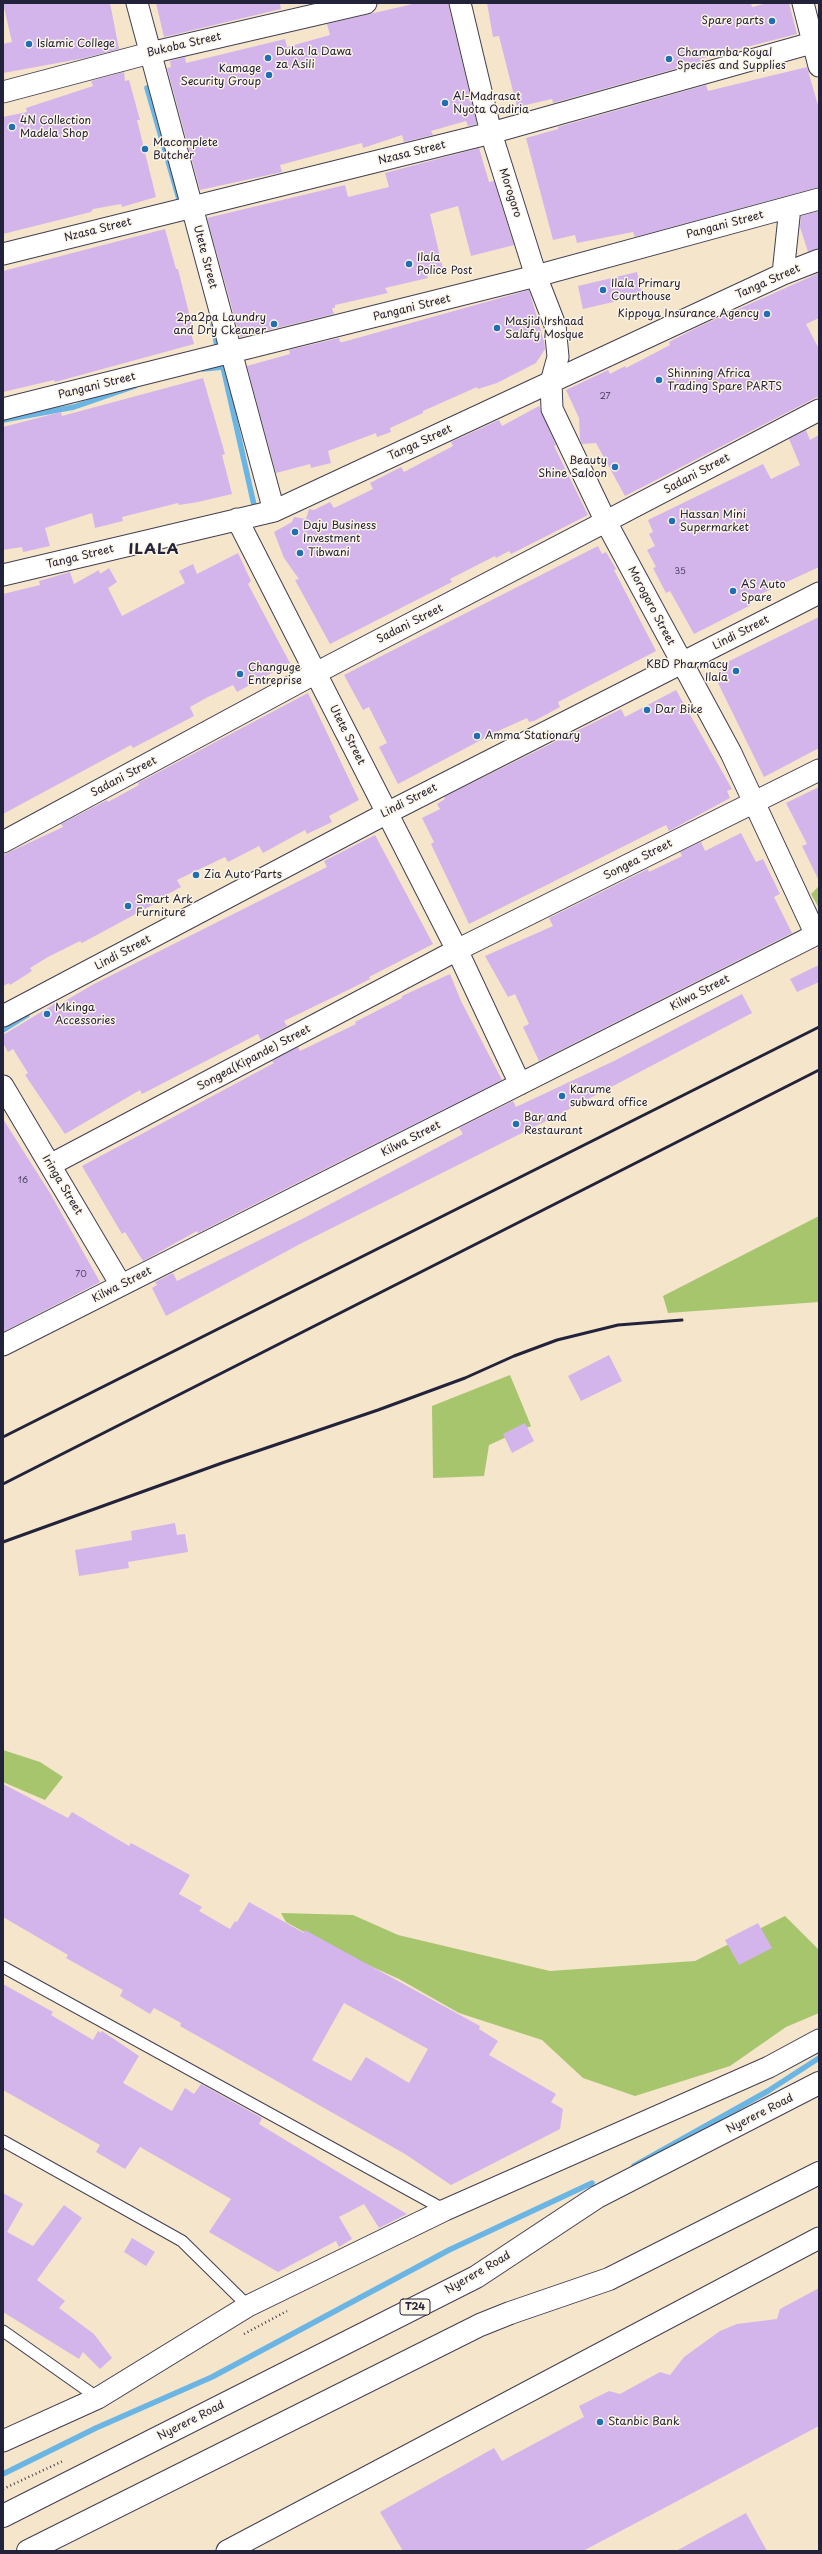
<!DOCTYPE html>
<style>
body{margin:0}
#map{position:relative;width:822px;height:2554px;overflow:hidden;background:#f5e5cb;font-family:"Playpen Sans",sans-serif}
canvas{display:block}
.frame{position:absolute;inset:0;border:4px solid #22223b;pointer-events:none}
</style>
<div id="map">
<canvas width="822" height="2554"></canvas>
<div class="frame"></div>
</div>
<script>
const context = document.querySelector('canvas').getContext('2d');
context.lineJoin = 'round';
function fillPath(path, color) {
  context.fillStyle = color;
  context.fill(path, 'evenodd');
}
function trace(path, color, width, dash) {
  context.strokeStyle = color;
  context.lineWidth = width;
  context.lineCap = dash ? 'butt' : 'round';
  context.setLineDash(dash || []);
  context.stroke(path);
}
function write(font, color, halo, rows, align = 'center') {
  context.font = font + ' "Playpen Sans",sans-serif';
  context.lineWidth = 3;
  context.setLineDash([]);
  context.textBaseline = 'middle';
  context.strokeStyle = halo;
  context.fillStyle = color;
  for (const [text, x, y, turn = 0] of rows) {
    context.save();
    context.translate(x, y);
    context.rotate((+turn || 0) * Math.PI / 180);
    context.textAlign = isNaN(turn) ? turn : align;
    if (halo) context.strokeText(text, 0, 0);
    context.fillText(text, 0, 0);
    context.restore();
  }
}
fillPath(new Path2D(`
 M818,887L819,908L811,894Z
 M819,1216V1302L668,1313L663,1296Z
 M510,1375L531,1426L489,1445L484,1476L433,1478L432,1406Z
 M3,1750L40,1762L63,1777L45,1800L3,1782Z
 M281,1913L353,1915L398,1935L550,1971L695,1961L785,1916L819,1950V2013L786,2027L730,2066L635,2096L583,2078L542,2040L459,2013L399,1979L344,1954L286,1922Z`), '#a6c56d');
trace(new Path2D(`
 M147,88L181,206
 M213,325L218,352
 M203,369L223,367L254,505
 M3,420L74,407L135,386
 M3,1030L27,1015
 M634,2166L768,2091L819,2058
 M3,2474L96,2428L212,2377L449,2250L592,2183`), '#6ab5e3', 5.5);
fillPath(new Path2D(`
 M3,3H110L119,49L85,58L3,73V44L12,42Z
 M156,3H280L281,9L164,37Z
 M417,3H448L477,124L468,126L466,121L431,131L433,135L404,142L402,135L363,148L362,143L280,165L282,172L200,190L167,68L171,67L170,61L185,57L186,63L285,39L287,47L330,35L327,24Z
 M487,3H751L752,7L767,3H789L797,34L700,59V62L553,103L552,99L517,107L499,36L493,37Z
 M807,67L819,109V187L635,237L633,232L577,243L575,235L553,240L526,138L558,129V127L706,85L708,91Z
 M124,72L125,81L129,80L140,120H137L156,197L122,207L121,204L93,209L91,212L3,234V117L27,112L26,108L93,86L91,81Z
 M479,148L489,182L494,181L514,245L471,256L458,206L430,214L443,269L426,273L428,278L385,288L388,293L335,305V308H332L334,314L240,337L207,218L345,185L348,197L389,187L385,173Z
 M819,211V248L808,252L800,227L801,216Z
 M165,229L176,269H178L193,329L190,330L194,344L55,382L54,380L3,392V271Z
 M637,272L643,295L583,309L578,286Z
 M819,273V318L806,324L819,349V396L625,496L596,443L582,444L580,439L579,418L566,390L608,370L610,374L625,366L626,368L670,345L669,342L698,327Z
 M529,290L544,341L545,349L536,363L497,383L478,389L477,387L423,411V413L390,428L391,432L377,437L376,433L328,451L331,463L311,468L310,464L276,473L247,366L290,354L289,350L339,338L340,342H343Z
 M203,378L225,454L222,455L232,494L198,502L179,505L178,503L122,517L123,521L95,528L92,513L45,528L50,546L23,552L22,547L3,550V427L61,412L62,416Z
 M539,406L556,445L554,446L588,515L511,554L509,551L496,558L495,556L450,579L452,582L330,644L295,580L299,579L284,558L274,532L292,522L294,517L306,519L309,509L314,510L330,502L334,508L373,489L370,483L401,467L404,472L453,446L451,442L499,420L502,426Z
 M806,430L810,440L819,435V567L748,600L751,605L694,634L670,591L666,593L653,568L656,567L647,550L655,546L649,534L653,532L648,520L763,464L771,479L800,465L789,439Z
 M598,546L602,554L606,552L616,569L614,570L656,651L558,702L560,707L534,721L529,722L527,718L496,732L398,784L379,747L387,743L369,707L363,710L344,675Z
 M238,553L251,581L248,584L290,663L237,692L233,685L208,697L190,707L194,716L133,748L131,745L3,814V594L40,585L39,581L70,572L74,584L99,570L100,574L109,568L117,582L108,588L122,616L185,583L179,571L193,564L197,574Z
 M819,617V748L764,777L718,683L724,680L717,667Z
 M676,690L732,789L727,791L730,798L669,831L666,825L469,924L431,844L434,842L422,818L440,809L437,804L445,799L444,797L486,776L621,709L625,717Z
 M308,693L359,800L329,816L332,822L307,834L305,830L263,853L259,846L228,862L225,857L177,880L181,887L155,901L156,903L82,943L80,941L48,957L30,968L32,971L10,985L9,983L3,986V855L63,827L61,824L107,800L108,802L139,785L138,783Z
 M819,787V881L802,846L807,844L786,803Z
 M741,833L756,862L763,859L780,894L774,897L792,933L539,1061L523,1027L529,1024L515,994L508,997L485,956L553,926L549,918L648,869L649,872L682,856L680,852L701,842L705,851Z
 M375,835L433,944L369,977L370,979L344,992L284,1021L287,1026L261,1040L258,1034L142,1094L140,1090L65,1134L25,1075L28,1073L13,1049L8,1052L3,1043V1035L56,1003L58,1005L94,984L327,867L324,861Z
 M819,965V982L797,992L790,979Z
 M450,974L461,1001L502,1080L231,1216L198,1233L197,1231L143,1261L125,1232L122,1234L82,1166L274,1063L272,1061L298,1047L300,1051L356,1024L355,1022L402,998V996Z
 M742,994L752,1013L554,1117L302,1243L166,1316L152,1288L157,1285L155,1282L173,1273L177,1281L304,1218L463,1134L459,1128L513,1101L516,1107L614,1061Z
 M3,1119L50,1193L100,1282L3,1332Z
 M609,1355L622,1381L581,1401L568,1376Z
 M525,1423L534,1441L512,1453L503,1434Z
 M175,1523L177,1535L185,1534L188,1552L128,1562L129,1568L79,1576L75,1550L132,1540L131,1531Z
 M3,1784L68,1818L72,1812L129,1846L131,1843L190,1875L179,1894L202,1907L199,1911L230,1929L235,1921L237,1922L249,1902L304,1933L305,1930L480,2026L479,2029L498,2041L489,2055L556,2094L551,2102L563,2109L560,2129L451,2185L405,2154L180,2026L181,2023L154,2008L150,2014L120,1996L123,1990L66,1958L68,1955L3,1917ZM344,2003L428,2049L409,2083L366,2057L351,2081L312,2060Z
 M758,1923L772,1948L739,1965L725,1940Z
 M3,1984L53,2012L51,2015L93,2040L98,2031L101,2033L102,2031L139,2056L123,2083L172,2111L185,2088L194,2094L201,2084L262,2118L259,2124L407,2214L379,2228L364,2204L339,2217L352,2239L339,2247L336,2241L278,2272L209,2232L231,2199L140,2147L125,2169L96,2152L100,2145L3,2090Z
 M3,2193L23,2204L7,2232L33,2246L64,2205L82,2218L37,2280L65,2301L59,2308L94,2334L112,2358L100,2369L83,2352L79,2359L3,2312Z
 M132,2238L155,2252L146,2266L124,2252Z
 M819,2288V2426L583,2551H403L380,2512L494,2448L502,2461L584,2417L579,2406L609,2391L620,2394L660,2372L670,2375L684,2357L720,2331L737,2324L777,2319L780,2309Z
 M746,2513L767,2551H676Z`), '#d4b5eb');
const lane = new Path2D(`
 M3,1967L445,2210
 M3,2141L182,2241L248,2306
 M3,2331L98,2398`);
const street = new Path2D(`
 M137,3L274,511
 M460,3L491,133L536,276L555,325L558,357L551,382L552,409L606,522L731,753L816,935
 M803,3L819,66
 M3,92L150,53L366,3
 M3,254L491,133L819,41
 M783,274L790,207
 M3,409L536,276L819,199
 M237,519L457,950L520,1084
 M3,575L274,511L783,274L819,260
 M3,842L316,673L819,410
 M3,1016L387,813L819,593
 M3,1086L121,1285
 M50,1165L457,950L819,770
 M3,1345L819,933
 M3,2441L98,2398L248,2306L445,2210L769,2067L819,2040
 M227,2551L819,2238`);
const highway = new Path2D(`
 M3,2516L476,2277L597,2197L819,2083
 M28,2551L480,2325L510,2313L609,2279L819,2173`);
trace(lane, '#423f51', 13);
trace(street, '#423f51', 23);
trace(highway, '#423f51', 24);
trace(new Path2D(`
 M244,2334L287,2311
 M3,2489L63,2461`), '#423f51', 2.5, [1, 3]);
trace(lane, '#fff', 11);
trace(street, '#fff', 21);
trace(highway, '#fff', 22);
trace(new Path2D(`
 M3,1437L819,1027
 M3,1484L819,1070
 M3,1542L222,1463L378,1410L465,1378L514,1356L557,1340L618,1325L682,1320`), '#22223b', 3);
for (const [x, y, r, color] of [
 [772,21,4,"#1f6fb2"],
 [29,44,4,"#1f6fb2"],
 [268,58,4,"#1f6fb2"],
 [669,59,4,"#1f6fb2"],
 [269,75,4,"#1f6fb2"],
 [445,103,4,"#1f6fb2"],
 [12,127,4,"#1f6fb2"],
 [145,149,4,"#1f6fb2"],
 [409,264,4,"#1f6fb2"],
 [603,290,4,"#1f6fb2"],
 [767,314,4,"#1f6fb2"],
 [274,324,4,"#1f6fb2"],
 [497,328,4,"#1f6fb2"],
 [659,380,4,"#1f6fb2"],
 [615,467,4,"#1f6fb2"],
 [672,521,4,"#1f6fb2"],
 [295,532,4,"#1f6fb2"],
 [300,553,4,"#1f6fb2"],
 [733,591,4,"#1f6fb2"],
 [736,671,4,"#1f6fb2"],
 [240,674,4,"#1f6fb2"],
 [647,710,4,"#1f6fb2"],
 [477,736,4,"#1f6fb2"],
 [196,875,4,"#1f6fb2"],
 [128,906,4,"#1f6fb2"],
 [47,1014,4,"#1f6fb2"],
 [562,1096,4,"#1f6fb2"],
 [516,1124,4,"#1f6fb2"],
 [600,2422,4,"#1f6fb2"]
]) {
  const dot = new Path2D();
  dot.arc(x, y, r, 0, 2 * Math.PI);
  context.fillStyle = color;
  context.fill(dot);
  trace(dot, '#fcf5e5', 1.5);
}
write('9px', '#4e4767', null, [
 ["27",605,397],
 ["35",680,572],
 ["16",23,1181],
 ["70",81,1275]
]);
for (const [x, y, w] of [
 [415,2307,30]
]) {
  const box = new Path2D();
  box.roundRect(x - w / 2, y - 8, w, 16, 3);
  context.fillStyle = '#fcf5e5';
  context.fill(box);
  trace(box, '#22223b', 1);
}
write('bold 10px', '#22223b', null, [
 ["T24",415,2307]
]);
write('11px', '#22223b', '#fcf5e5', [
 ["Spare parts",764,21,"right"],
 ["Islamic College",37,44],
 ["Duka la Dawa",276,52],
 ["za Asili",276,65],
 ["Chamamba Royal",677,53],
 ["Species and Supplies",677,66],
 ["Kamage",261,69,"right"],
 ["Security Group",261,82,"right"],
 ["Al-Madrasat",453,97],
 ["Nyota Qadiria",453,110],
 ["4N Collection",20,121],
 ["Madela Shop",20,134],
 ["Macomplete",153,143],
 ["Butcher",153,156],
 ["Ilala",417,258],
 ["Police Post",417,271],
 ["Ilala Primary",611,284],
 ["Courthouse",611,297],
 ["Kippoya Insurance Agency",759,314,"right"],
 ["2pa2pa Laundry",266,318,"right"],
 ["and Dry Ckeaner",266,331,"right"],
 ["Masjid Irshaad",505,322],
 ["Salafy Mosque",505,335],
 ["Shinning Africa",667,374],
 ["Trading Spare PARTS",667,387],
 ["Beauty",607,461,"right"],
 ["Shine Saloon",607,474,"right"],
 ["Hassan Mini",680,515],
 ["Supermarket",680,528],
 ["Daju Business",303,526],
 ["Investment",303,539],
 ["Tibwani",308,553],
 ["AS Auto",741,585],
 ["Spare",741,598],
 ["KBD Pharmacy",728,665,"right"],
 ["Ilala",728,678,"right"],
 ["Changuge",248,668],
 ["Entreprise",248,681],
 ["Dar Bike",655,710],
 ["Amma Stationary",485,736],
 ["Zia Auto Parts",204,875],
 ["Smart Ark",136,900],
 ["Furniture",136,913],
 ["Mkinga",55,1008],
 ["Accessories",55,1021],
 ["Karume",570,1090],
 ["subward office",570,1103],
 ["Bar and",524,1118],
 ["Restaurant",524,1131],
 ["Stanbic Bank",608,2422]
], 'left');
write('11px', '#22223b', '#fcf5e5', [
 ["Bukoba Street",184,45,-13],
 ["Nzasa Street",412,153,-14],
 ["Morogoro",510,193,72],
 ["Pangani Street",725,225,-15],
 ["Nzasa Street",98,230,-14],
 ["Utete Street",205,257,75],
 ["Tanga Street",768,282,-24],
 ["Pangani Street",412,308,-14],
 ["Pangani Street",97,386,-14],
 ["Tanga Street",420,443,-25],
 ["Sadani Street",697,474,-28],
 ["Tanga Street",80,557,-14],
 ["Morogoro Street",651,606,62],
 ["Sadani Street",410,624,-27],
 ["Lindi Street",741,633,-27],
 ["Utete Street",347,735,63],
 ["Sadani Street",124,777,-28],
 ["Lindi Street",409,801,-27],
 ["Songea Street",638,860,-27],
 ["Lindi Street",123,953,-28],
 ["Kilwa Street",700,993,-27],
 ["Songea(Kipande) Street",254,1058,-28],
 ["Kilwa Street",411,1139,-27],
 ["Iringa Street",62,1185,59],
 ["Kilwa Street",122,1285,-27],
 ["Nyerere Road",760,2114,-27],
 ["Nyerere Road",478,2273,-30],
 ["Nyerere Road",191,2421,-27]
]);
context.letterSpacing = '1px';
write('bold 15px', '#22223b', '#fcf5e5', [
 ["ILALA",154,550]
]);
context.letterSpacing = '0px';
</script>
